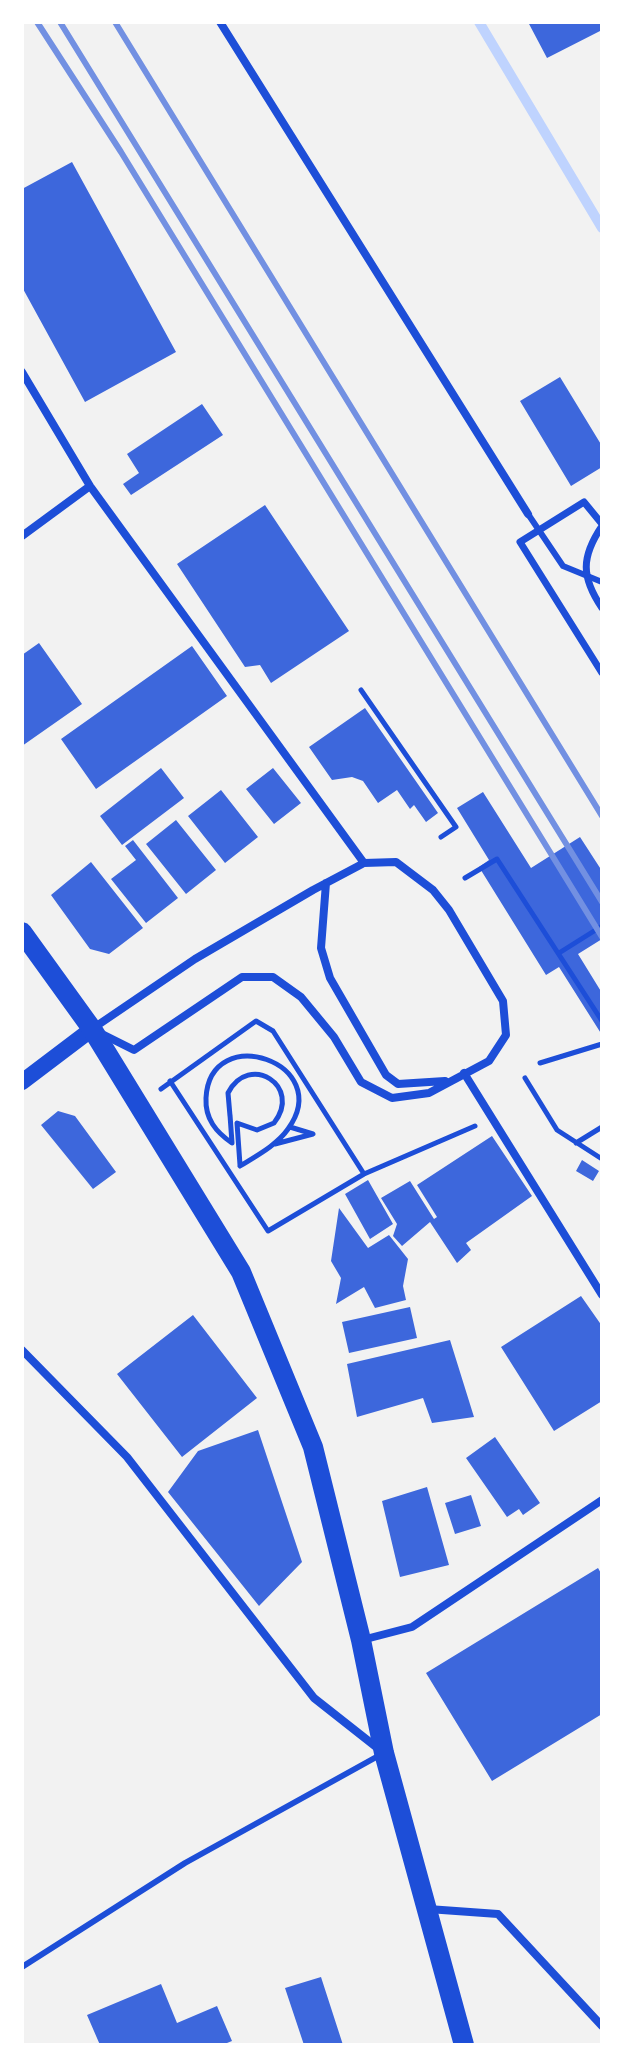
<!DOCTYPE html>
<style>
body{margin:0}
#map{position:relative;width:624px;height:2067px;overflow:hidden;background:#f2f2f2;font-family:Jost,sans-serif}
canvas{display:block}
.frame{position:absolute;inset:0;border:24px solid #fff;pointer-events:none}
</style>
<div id="map">
<canvas width="624" height="2067"></canvas>
<div class="frame"></div>
</div>
<script>
const context = document.querySelector('canvas').getContext('2d');
context.lineJoin = 'round';
function trace(path, color, width, dash) {
  context.strokeStyle = color;
  context.lineWidth = width;
  context.lineCap = dash ? 'butt' : 'round';
  context.setLineDash(dash || []);
  context.stroke(path);
}
function fillPath(path, color) {
  context.fillStyle = color;
  context.fill(path, 'evenodd');
}
trace(new Path2D(`
 M479,22L602,228`), '#bfd3fe', 10);
fillPath(new Path2D(`
 M528,22H602V30L547,58Z
 M72,162L176,352L85,402L22,287V189Z
 M560,377L602,446V467L571,486L520,401Z
 M202,404L223,435L131,495L123,484L139,473L127,454Z
 M265,505L349,631L271,683L260,665L245,667L177,564Z
 M39,643L82,704L22,746V655Z
 M192,646L227,696L96,789L61,739Z
 M365,708L438,813L426,822L414,805L410,809L397,790L378,803L363,781L352,777L332,780L309,747Z
 M161,768L184,798L122,845L100,816Z
 M273,768L301,803L274,824L246,789Z
 M221,790L258,837L225,863L188,816Z
 M483,792L531,868L580,837L602,871V939L578,954L602,993V1035L559,967L546,975L479,867L489,860L457,808Z
 M176,820L216,870L186,894L146,844Z
 M133,840L178,898L146,923L111,879L136,860L125,846Z
 M91,862L143,928L109,954L90,949L51,895Z
 M58,1111L75,1116L116,1172L93,1189L41,1125Z
 M492,1136L532,1196L466,1243L471,1250L457,1263L430,1222L402,1246L393,1236L397,1224L381,1198L410,1181L434,1219L437,1217L417,1185Z
 M582,1160L599,1171L593,1181L576,1171Z
 M368,1180L393,1224L370,1239L345,1194Z
 M339,1208L368,1248L389,1235L408,1259L403,1286L406,1300L375,1308L364,1287L336,1304L341,1278L331,1261Z
 M581,1296L602,1326V1401L554,1431L501,1347Z
 M410,1307L417,1338L349,1353L342,1322Z
 M193,1315L257,1398L182,1457L117,1374Z
 M450,1340L474,1417L432,1423L423,1398L357,1417L347,1364Z
 M258,1430L302,1562L259,1606L168,1492L198,1451Z
 M495,1437L540,1503L523,1515L519,1509L507,1517L466,1458Z
 M427,1487L449,1565L400,1577L382,1501Z
 M471,1495L481,1526L455,1534L445,1503Z
 M598,1568L602,1575V1714L492,1781L426,1673Z
 M321,1977L343,2045H304L285,1988Z
 M161,1984L177,2023L217,2006L232,2041L222,2045H100L87,2015Z`), '#3d67dc');
trace(new Path2D(`
 M361,690L456,827L441,837
 M465,878L497,859L602,1021
 M559,953L602,926
 M540,1063L602,1044
 M525,1078L557,1130L602,1159
 M170,1081L268,1231L364,1174
 M161,1089L256,1021L273,1031L364,1174L475,1126
 M230,1115L232,1143C216,1132 205,1119 206,1098C210,1020 336,1063 288,1129C277,1145 256,1156 240,1166
 M230,1116L228,1093C249,1052 303,1086 274,1123L257,1130L237,1123L240,1165
 M576,1143L602,1127
 M275,1144L313,1134L290,1127`), '#1d4ed8', 5);
trace(new Path2D(`
 M528,514L563,566L602,582
 M22,1967L185,1863L380,1755`), '#1d4ed8', 6);
trace(new Path2D(`
 M602,524L584,502L520,542L602,673
 M602,526C581,557 581,577 602,608`), '#1d4ed8', 7);
trace(new Path2D(`
 M220,22L528,514
 M22,372L90,486L364,863
 M22,536L90,486
 M396,862L433,890L449,910L503,1001L506,1035L489,1061L429,1093L392,1098L361,1082L334,1037L301,997L273,977H242L134,1050L92,1029L195,959L313,890L364,863Z
 M326,883L321,948L330,978L386,1075L398,1084L445,1081
 M464,1073L602,1295
 M22,1350L127,1457L314,1698L380,1750
 M362,1640L412,1627L602,1500
 M428,1909L498,1914L602,2026`), '#1d4ed8', 8);
trace(new Path2D(`
 M22,1082L92,1029`), '#1d4ed8', 16);
trace(new Path2D(`
 M22,932L92,1029L241,1272L313,1447L361,1640L384,1753L464,2045`), '#1d4ed8', 20);
trace(new Path2D(`
 M37,22L121,152L602,937
 M60,22L602,902
 M115,22L602,816`), '#7290e2', 6);
</script>
